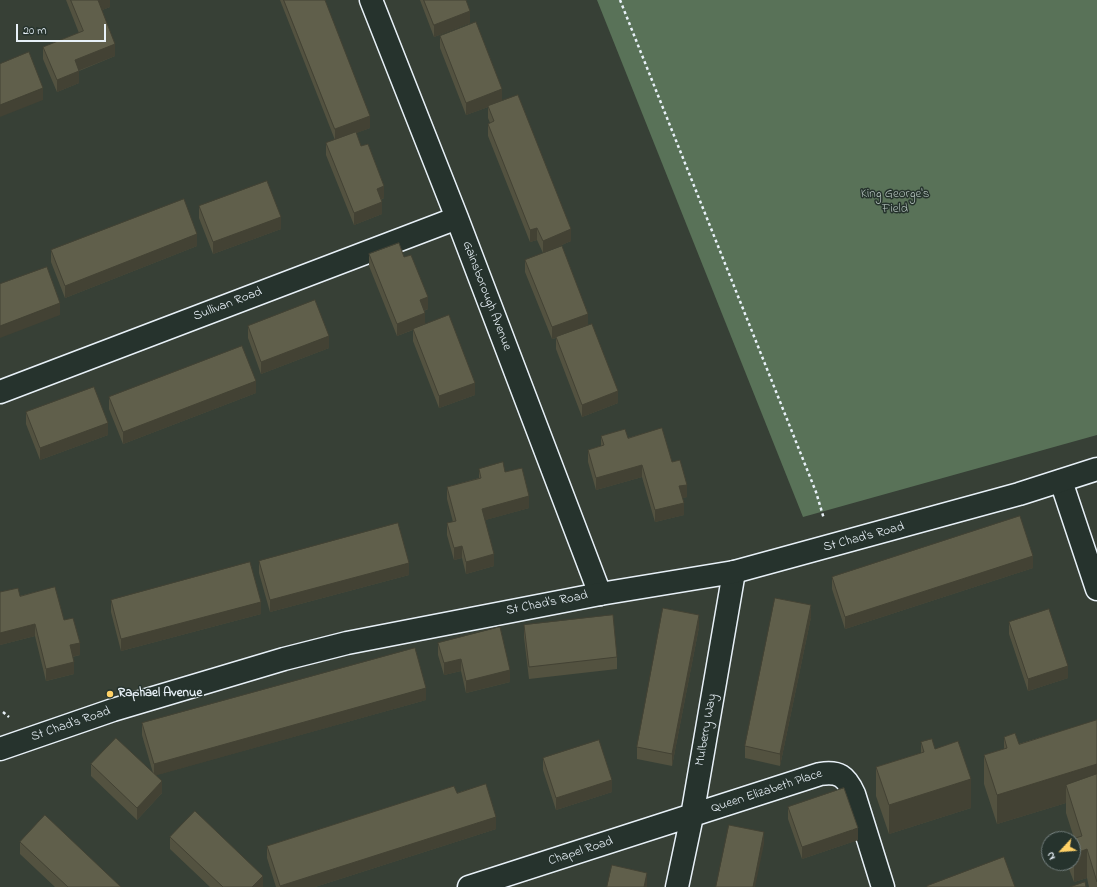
<!DOCTYPE html>
<style>
body{margin:0}
#map{position:relative;width:1097px;height:887px;overflow:hidden;background:#374036;font-family:"Indie Flower",sans-serif}
canvas{display:block}
.north{position:absolute;left:1041px;top:831px;width:40px;height:40px;box-sizing:border-box;background:#26332d;border:1px solid #747f7e;border-radius:50%;rotate:244deg;font-size:11px;font-weight:700;line-height:16px;text-align:center;color:#e8f1f8}
.north::after{content:'';display:block;margin:auto;width:14px;height:18px;background:#ffd166;clip-path:polygon(50% 0,100% 100%,50% 72%,0 100%)}
.scale{position:absolute;left:16px;top:24px;width:90px;height:18px;box-sizing:border-box;border:2px solid #e8f1f8;border-top:0;padding-left:5px;font-size:12px;line-height:14px;white-space:nowrap;color:#e8f1f8;-webkit-text-stroke:3px #26332d;paint-order:stroke}
</style>
<div id="map">
<canvas width="1097" height="887"></canvas>
<div class="north">N</div>
<div class="scale">20 m</div>
</div>
<script>
const context = document.querySelector('canvas').getContext('2d');
context.lineJoin = 'round';
function fillPath(path, color) {
  context.fillStyle = color;
  context.fill(path, 'evenodd');
}
function trace(path, color, width, dash) {
  context.strokeStyle = color;
  context.lineWidth = width;
  context.lineCap = dash ? 'butt' : 'round';
  context.setLineDash(dash || []);
  context.stroke(path);
}
function write(font, color, halo, rows, align = 'center') {
  context.font = font + ' "Indie Flower",sans-serif';
  context.lineWidth = 3;
  context.setLineDash([]);
  context.textBaseline = 'middle';
  context.strokeStyle = halo;
  context.fillStyle = color;
  for (const [text, x, y, turn = 0] of rows) {
    context.save();
    context.translate(x, y);
    context.rotate((+turn || 0) * Math.PI / 180);
    context.textAlign = isNaN(turn) ? turn : align;
    if (halo) context.strokeText(text, 0, 0);
    context.fillText(text, 0, 0);
    context.restore();
  }
}
fillPath(new Path2D(`
 M597,0H1097V435L803,517Z`), '#597258');
const street = new Path2D(`
 M371,0L457,218L600,594
 M0,392L457,218
 M1061,481L1097,589
 M469,887L820,774C839,771 846,776 854,794L883,887
 M677,887L692,816L734,572`);
const primary = new Path2D(`
 M0,749L113,710L284,659L347,643L600,594L734,572L1019,494L1097,469`);
trace(street, '#e8f1f8', 25);
trace(primary, '#e8f1f8', 25);
trace(new Path2D(`
 M620,0L816,492L824,519
 M3,712L9,717`), '#e8f1f8', 2.5, [3, 3]);
trace(street, '#26332d', 22);
trace(primary, '#26332d', 22);
fillPath(new Path2D(`
 M66,0H110V7L102,10L115,56L79,71V83L57,92L43,59V47L79,33Z
 M280,0H325L370,128L356,133L361,146L384,198L381,200L382,214L354,225L326,155V143L335,140Z
 M420,0H466L470,23L434,37Z
 M440,36L502,101L571,241L543,253L537,240L530,242L488,136V124L490,123L488,118V107L466,115L440,48Z
 M199,206L281,229L213,254L199,218Z
 M197,246L65,298L51,262V250Z
 M369,254L404,257L428,309L424,311L425,325L475,395L439,408L413,341V330L397,336L369,266Z
 M525,260L588,325L618,403L582,417L556,349V338L552,339L525,272Z
 M248,326L329,348L261,374L248,338Z
 M256,393L123,444L109,409V397Z
 M26,412L108,435L40,460L26,424Z
 M601,436L628,438L672,462L687,497L682,498L684,515L655,522L642,477L596,490L588,462V450L601,446Z
 M479,469L505,472L529,508L485,520L494,566L466,574L462,558L454,560L447,535V523L453,522L447,499V487L479,478Z
 M259,561L409,575L270,612L259,573Z
 M1033,568L845,629L832,589V577Z
 M0,592L20,596L64,620L80,655L72,657L74,674L46,681L35,636L0,645Z
 M111,600L261,614L121,651L111,612Z
 M811,617L780,766L745,758V746Z
 M1009,622L1068,678L1028,691L1009,634Z
 M524,625L617,657V669L529,679L524,637Z
 M699,627L672,766L637,759V747Z
 M438,643L510,682L466,693L461,671L444,675L438,655Z
 M426,700L156,775L162,793L137,820L91,776V764L153,773L142,735V723Z
 M1097,720V887H1089L1087,878L1074,882L1069,869V863H1073V839L1074,838L1066,813V803L997,824L984,784V755L1004,749V737L1019,744Z
 M921,742L935,749L971,808L889,834L876,796V767L921,753Z
 M543,758L612,792L556,810L543,770Z
 M457,793L496,829L315,887H276L267,858V846Z
 M788,807L858,840L802,859L788,819Z
 M170,837L263,887H210L170,849Z
 M20,842L121,887H55L20,854Z`), '#535240');
fillPath(new Path2D(`
 M97,0H110V7L97,12Z
 M470,11V23L434,37V25Z
 M115,44V56L75,72V60Z
 M79,71V83L57,92V80Z
 M43,88V100L0,117V105Z
 M502,89V102L466,115V103Z
 M370,116V128L335,141V129Z
 M384,186V198L377,201V189Z
 M382,202V214L354,225V213Z
 M281,217V229L213,254V242Z
 M537,228V240L530,242V230Z
 M571,229V241L543,253V241Z
 M197,234V246L65,298V286Z
 M428,297V309L420,312V300Z
 M60,303V315L0,338V326Z
 M425,313V325L397,336V324Z
 M588,314V326L552,339V327Z
 M329,336V348L261,374V362Z
 M256,381V393L123,444V432Z
 M475,383V395L439,408V396Z
 M618,391V403L582,417V405Z
 M108,423V435L40,460V448Z
 M642,465V477L596,490V478Z
 M687,485V497L679,499V486Z
 M529,496V508L482,521V509Z
 M684,503V515L655,522V510Z
 M462,546V558L454,560V548Z
 M494,554V566L466,574V562Z
 M1033,556V568L845,629V617Z
 M409,563V575L270,612V600Z
 M261,602V614L121,651V639Z
 M811,605V617L780,766V754Z
 M699,615V627L672,766V754Z
 M35,624V636L0,645V633Z
 M80,643V655L70,657V645Z
 M461,659V671L444,675V663Z
 M74,662V674L46,681V669Z
 M1068,666V678L1028,691V679Z
 M510,670V682L466,693V681Z
 M426,688V700L154,776V764Z
 M1097,764V793L1066,785V803L997,824V795Z
 M971,779V808L889,834V805Z
 M612,780V792L556,810V798Z
 M162,781V793L137,820V808Z
 M496,817V829L315,887H280V886Z
 M858,828V840L802,859V847Z
 M764,832V844L755,887H753Z
 M1087,849V878L1074,882V854Z
 M647,873V887H644Z
 M263,876V887H252Z`), '#434234');
const building = new Path2D(`
 M71,0H98L115,44L75,60L79,71L57,80L43,47L83,31Z
 M284,0H325L370,116L335,129Z
 M424,0H466L470,11L434,25Z
 M476,22L502,89L466,103L440,36Z
 M29,52L43,88L0,105V64Z
 M518,95L571,229L543,241L537,228L530,230L488,124L494,121L488,106Z
 M356,132L361,146L368,144L384,186L377,189L382,202L354,213L326,143Z
 M267,181L281,217L213,242L199,206Z
 M184,199L197,234L65,286L51,250Z
 M399,243L404,257L411,255L428,297L420,300L425,313L397,324L369,254Z
 M562,246L588,314L552,327L525,260Z
 M47,267L60,303L0,326V284Z
 M315,300L329,336L261,362L248,326Z
 M449,315L475,383L439,396L413,329Z
 M592,324L618,391L582,405L556,337Z
 M242,346L256,381L123,432L109,397Z
 M94,387L108,423L40,448L26,412Z
 M662,428L672,462L680,460L687,485L679,486L684,503L655,510L642,465L596,478L588,450L604,445L601,436L625,429L628,438Z
 M503,462L505,472L522,468L529,496L482,509L494,554L466,562L462,546L454,548L447,523L456,521L447,487L481,478L479,469Z
 M1020,516L1033,556L845,617L832,577Z
 M398,523L409,563L270,600L259,561Z
 M250,562L261,602L121,639L111,600Z
 M55,587L64,620L73,618L80,643L70,645L74,662L46,669L35,624L0,633V592L18,588L20,596Z
 M775,598L811,605L780,754L745,746Z
 M663,608L699,615L672,754L637,747Z
 M1049,609L1068,666L1028,679L1009,622Z
 M613,615L617,657L529,667L524,625Z
 M500,627L510,670L466,681L461,659L444,663L438,643Z
 M415,648L426,688L154,764L142,723Z
 M1097,720V764L997,795L984,755L1007,748L1004,737L1015,733L1019,744Z
 M116,738L162,781L137,808L91,764Z
 M932,739L935,749L958,741L971,779L889,805L876,767L924,752L921,742Z
 M599,740L612,780L556,798L543,758Z
 M1097,774V882L1087,849L1074,854L1073,852V839H1072L1082,836L1066,785Z
 M486,784L496,817L280,886L267,846L454,786L457,793Z
 M844,788L858,828L802,847L788,807Z
 M195,811L263,876L252,887H223L170,837Z
 M45,815L121,887H68L20,842Z
 M729,825L764,832L753,887H716Z
 M1004,857L1015,887H927V886Z
 M612,865L647,873L644,887H607Z
 M1085,882L1086,887H1070Z`);
fillPath(building, '#605f4b');
trace(building, '#434234', 1);
for (const [x, y, r, color] of [
 [110,694,4,"#ffd166"]
]) {
  const dot = new Path2D();
  dot.arc(x, y, r, 0, 2 * Math.PI);
  context.fillStyle = color;
  context.fill(dot);
  trace(dot, '#26332d', 1.5);
}
write('13px', '#afbeb8', '#26332d', [
 ["King George's",895,195],
 ["Field",895,210]
]);
write('13px', '#e8f1f8', '#26332d', [
 ["Gainsborough Avenue",486,296,69],
 ["Sullivan Road",228,305,-21],
 ["St Chad's Road",864,538,-15],
 ["St Chad's Road",547,604,-11],
 ["St Chad's Road",71,725,-19],
 ["Mulberry Way",707,730,-80],
 ["Queen Elizabeth Place",767,792,-18],
 ["Chapel Road",581,852,-18]
]);
write('bold 13px', '#e8f1f8', '#26332d', [
 ["Raphael Avenue",118,694]
], 'left');
</script>
